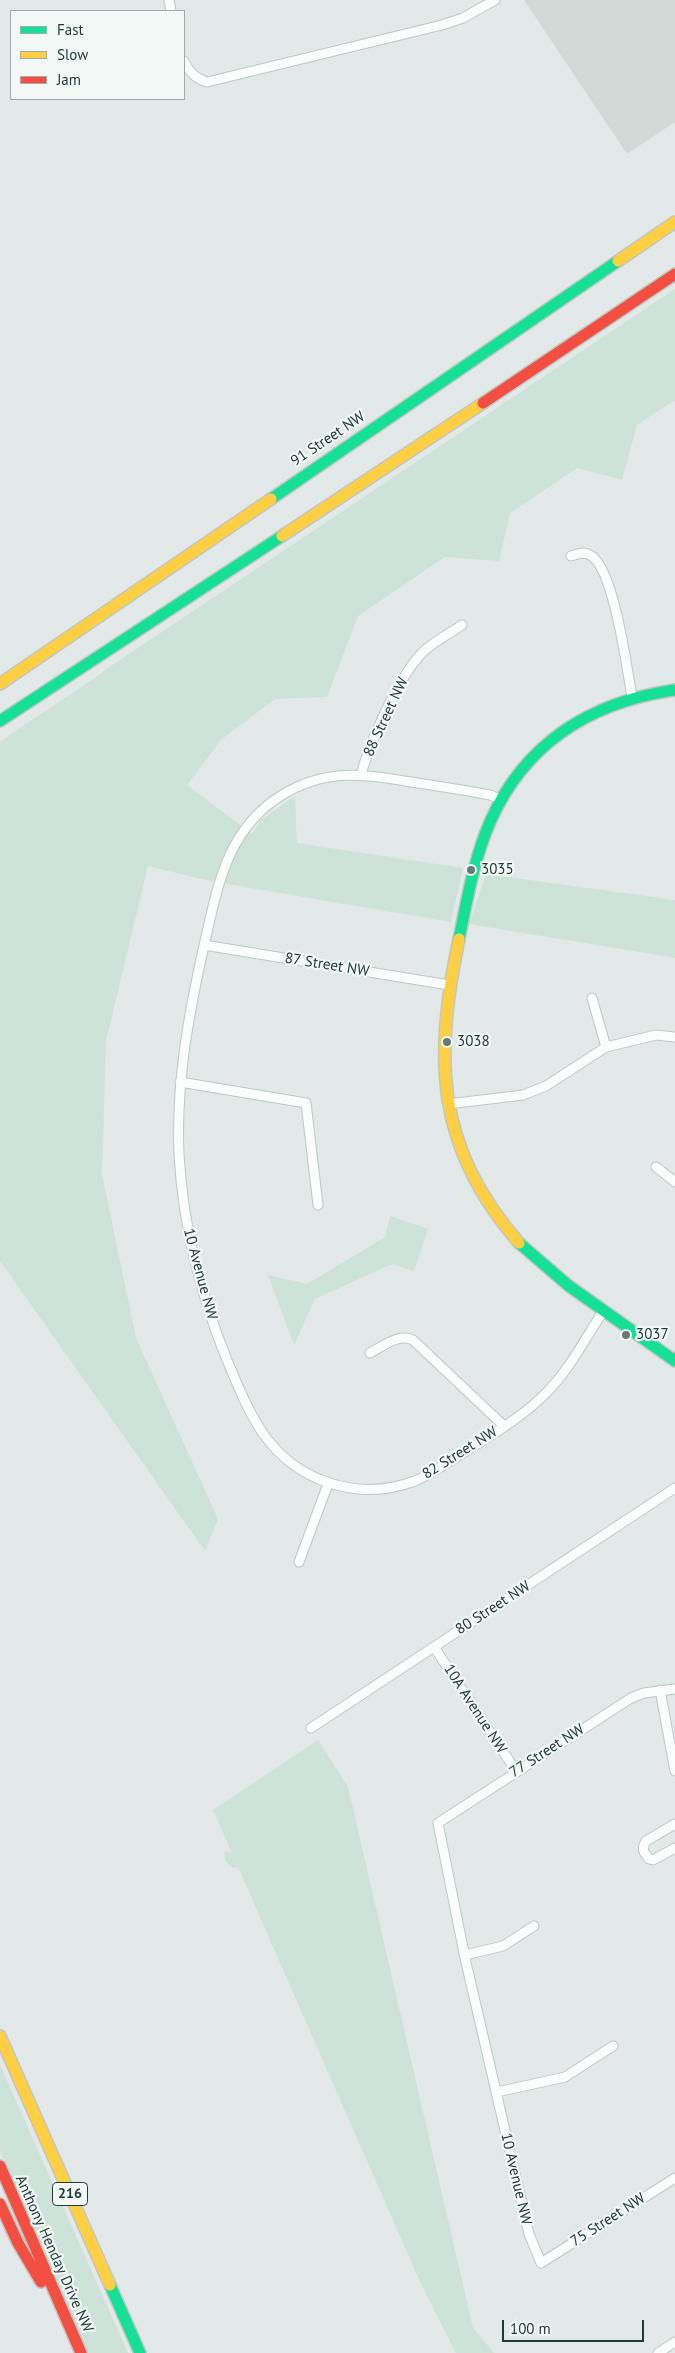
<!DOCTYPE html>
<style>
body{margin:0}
#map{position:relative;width:675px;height:2353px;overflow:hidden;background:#e3e9e8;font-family:"PT Sans",sans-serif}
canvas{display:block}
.legend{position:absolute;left:10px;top:10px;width:175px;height:90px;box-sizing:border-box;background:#f2f8f6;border:1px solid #9facab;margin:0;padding:6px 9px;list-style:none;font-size:15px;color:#223b3a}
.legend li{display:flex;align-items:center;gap:10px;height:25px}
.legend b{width:25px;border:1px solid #9facab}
.scale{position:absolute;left:502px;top:2320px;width:142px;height:22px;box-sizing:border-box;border:2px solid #223b3a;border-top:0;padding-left:6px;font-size:15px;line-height:18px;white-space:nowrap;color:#223b3a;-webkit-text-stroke:4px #f2f8f6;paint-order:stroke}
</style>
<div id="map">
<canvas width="675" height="2353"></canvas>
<ul class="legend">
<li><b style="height:6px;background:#16e098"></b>Fast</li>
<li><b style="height:6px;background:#ffcf43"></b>Slow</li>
<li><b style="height:6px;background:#f24e42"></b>Jam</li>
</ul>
<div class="scale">100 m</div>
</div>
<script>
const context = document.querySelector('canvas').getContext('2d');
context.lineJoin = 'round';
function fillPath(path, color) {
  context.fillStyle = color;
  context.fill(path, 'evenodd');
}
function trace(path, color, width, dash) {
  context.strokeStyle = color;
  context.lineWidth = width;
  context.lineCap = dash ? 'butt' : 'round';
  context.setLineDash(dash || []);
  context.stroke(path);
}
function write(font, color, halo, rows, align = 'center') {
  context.font = font + ' "PT Sans",sans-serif';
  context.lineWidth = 4.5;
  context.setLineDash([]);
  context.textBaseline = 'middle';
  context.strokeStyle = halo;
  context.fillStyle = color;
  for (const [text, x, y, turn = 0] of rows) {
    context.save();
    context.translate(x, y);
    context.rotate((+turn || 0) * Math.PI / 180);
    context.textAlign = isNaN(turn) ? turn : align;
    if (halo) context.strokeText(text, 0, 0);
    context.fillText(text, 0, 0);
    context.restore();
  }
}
fillPath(new Path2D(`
 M524,0H675V122L627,154Z`), '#d2dad8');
fillPath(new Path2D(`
 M675,289V400L637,425L622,480L577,468L510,513L499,561L445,557L358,616L327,697L275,699L222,739L187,785L252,834L261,820L295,796L297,843L463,868L451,922L210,881L148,866L106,1041L102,1174L136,1338L218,1519L205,1551L0,1261V742C37,715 76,692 114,664Z
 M486,874L675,900V958L469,924Z
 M390,1216L428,1229L414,1271L392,1264L315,1299L294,1345L268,1275L307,1284L385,1237Z
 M318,1740L348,1787L473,2328L494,2353H456L421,2284L238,1867L232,1868L225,1860L224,1852L232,1853L213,1810Z
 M0,2065L128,2353H85L0,2151Z`), '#cde2d8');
const street = new Path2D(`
 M169,0L171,11
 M184,61C189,72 195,78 207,82L442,25L463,18L495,0
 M571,556C577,554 584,551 590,555C614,567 627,670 632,697
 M361,774C371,740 399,675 424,651C435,641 450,633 462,625
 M500,799L490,795C464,790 437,786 411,782C364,774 326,768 282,795C225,830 217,890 203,950C188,1018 176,1084 179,1154C183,1226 200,1294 227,1360C237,1384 248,1411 262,1432C296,1482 358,1502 415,1481C429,1475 442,1466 455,1458C486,1438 521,1419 547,1392C570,1369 586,1337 604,1310
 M204,945L449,985
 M592,998L606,1047
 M180,1082L306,1103L318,1205
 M448,1104L523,1095L546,1086L606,1047L656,1035L675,1037
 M656,1167L675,1182
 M370,1353C383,1346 399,1333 413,1340L504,1426
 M299,1562L328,1484
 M434,1647L516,1771
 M675,1689L644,1693L631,1698L438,1823L465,1958L529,2234L541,2263L675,2178
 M660,1690L675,1771
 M311,1728L675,1488
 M675,1824L646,1841C641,1849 644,1853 649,1859L653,1860L675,1848
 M465,1955L503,1946L534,1926
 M497,2092L565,2077L613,2046
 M658,2353L675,2342`);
const fast = new Path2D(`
 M271,499L618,261
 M0,721L282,536
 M459,939C467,900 474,859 490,822C525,743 591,702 675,690
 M519,1243L569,1286L675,1361
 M110,2285L140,2353`);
const slow = new Path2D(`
 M618,261L675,222
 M282,536L483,403
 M0,684L271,499
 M459,939C434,1059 435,1146 519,1243
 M0,2036L110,2285`);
const jam = new Path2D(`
 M483,403L675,274
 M0,2166L81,2353
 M0,2204L18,2243L41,2282`);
trace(street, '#c0c6c5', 11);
trace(fast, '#bfc7c5', 14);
trace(slow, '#bfc7c5', 14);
trace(jam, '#bfc7c5', 14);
trace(street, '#fbfcfc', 9);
trace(fast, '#16e098', 11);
trace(slow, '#ffcf43', 11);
trace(jam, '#f24e42', 11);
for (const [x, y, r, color] of [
 [471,870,5,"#667877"],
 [447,1042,5,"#667877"],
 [626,1335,5,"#667877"]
]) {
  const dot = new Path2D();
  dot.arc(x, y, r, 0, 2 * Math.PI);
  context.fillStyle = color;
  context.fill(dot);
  trace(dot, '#f2f8f6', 2);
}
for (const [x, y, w] of [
 [70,2194,35]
]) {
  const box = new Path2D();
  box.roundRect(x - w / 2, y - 11.5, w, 23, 4);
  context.fillStyle = '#f2f8f6';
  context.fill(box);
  trace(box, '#223b3a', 1);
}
write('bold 14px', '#223b3a', null, [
 ["216",70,2194]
]);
write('15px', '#223b3a', '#f2f8f6', [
 ["91 Street NW",328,439,-34],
 ["88 Street NW",386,717,-65],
 ["87 Street NW",327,965,9],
 ["10 Avenue NW",200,1274,75],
 ["82 Street NW",460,1453,-32],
 ["80 Street NW",493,1608,-33],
 ["10A Avenue NW",475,1709,57],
 ["77 Street NW",547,1751,-33],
 ["10 Avenue NW",516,2179,77],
 ["75 Street NW",608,2220,-33],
 ["Anthony Henday Drive NW",54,2254,66]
]);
write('15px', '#223b3a', '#f2f8f6', [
 ["3035",481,870],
 ["3038",457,1042],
 ["3037",636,1335]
], 'left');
</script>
